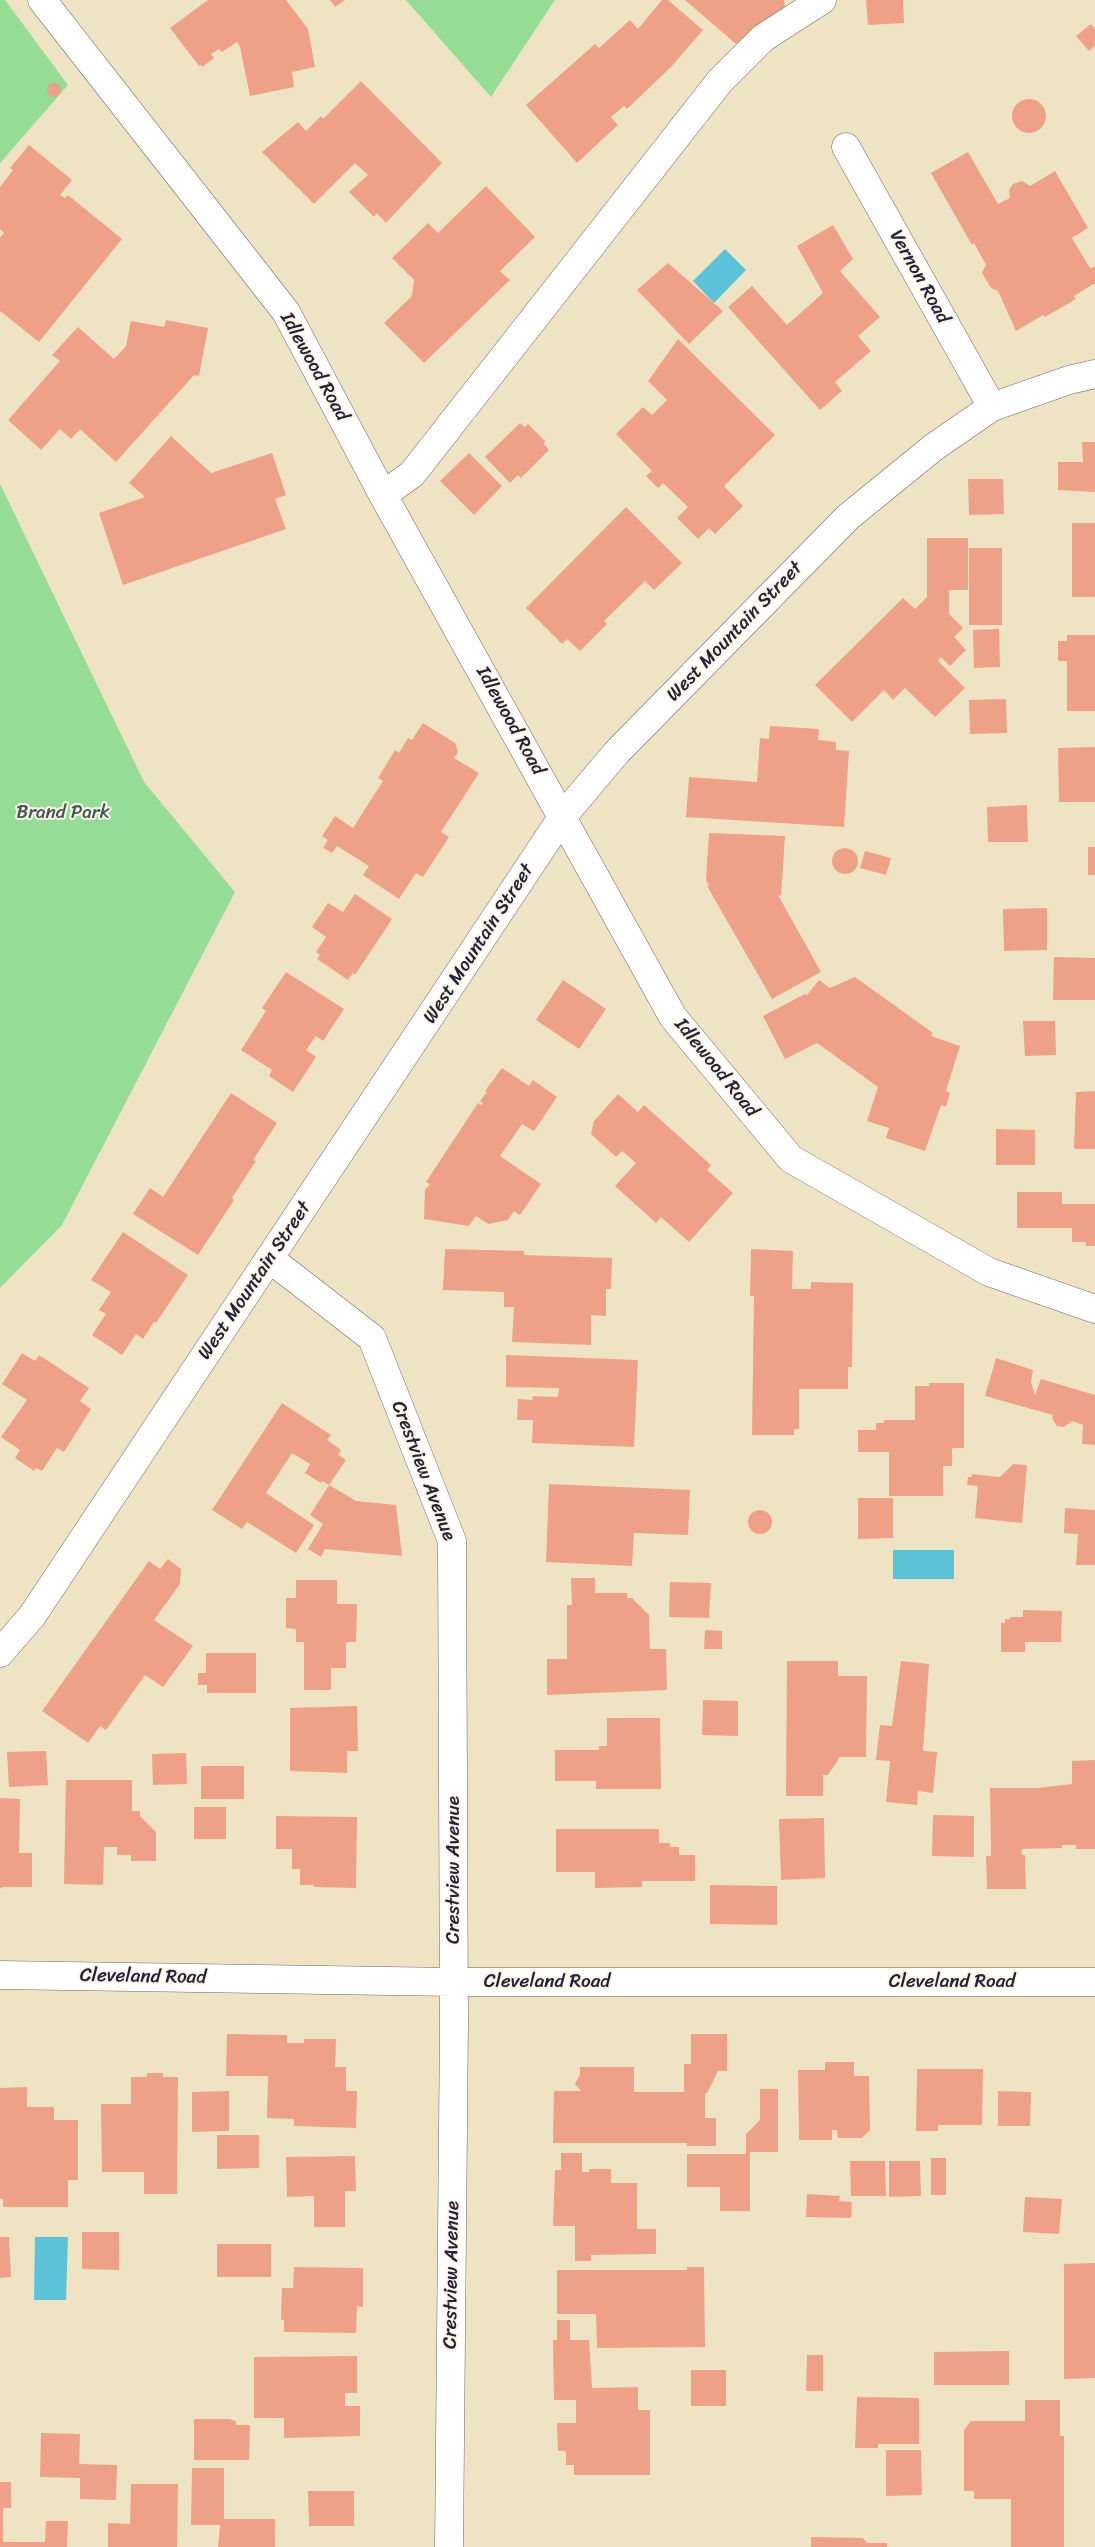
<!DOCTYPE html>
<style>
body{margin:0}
canvas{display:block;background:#eee4c4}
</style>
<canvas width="1095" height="2547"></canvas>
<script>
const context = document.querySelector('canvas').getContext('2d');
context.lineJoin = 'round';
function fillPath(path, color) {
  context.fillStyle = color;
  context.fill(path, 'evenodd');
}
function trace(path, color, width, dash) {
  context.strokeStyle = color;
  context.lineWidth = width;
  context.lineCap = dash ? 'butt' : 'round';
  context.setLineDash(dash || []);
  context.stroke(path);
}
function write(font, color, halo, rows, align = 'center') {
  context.font = font + ' Sriracha,sans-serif';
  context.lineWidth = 4;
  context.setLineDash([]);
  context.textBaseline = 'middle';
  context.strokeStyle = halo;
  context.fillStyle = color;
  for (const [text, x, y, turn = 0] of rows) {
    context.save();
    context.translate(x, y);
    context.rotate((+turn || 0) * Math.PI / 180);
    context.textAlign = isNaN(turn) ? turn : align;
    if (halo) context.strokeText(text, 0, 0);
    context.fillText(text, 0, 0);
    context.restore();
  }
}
fillPath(new Path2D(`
 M0,0H5L68,85L0,163Z
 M406,0H555L491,97Z
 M0,484L144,782L235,892L62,1225L0,1288Z`), '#95dc97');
fillPath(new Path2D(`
 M725,249L746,270L714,303L693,281Z
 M893,1550H954V1579H893Z
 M35,2237H68L66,2300H34Z`), '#5bc3d7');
fillPath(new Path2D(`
 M208,0H286L308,29L315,67L292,72L294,87L250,96L240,47L237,42L222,52L219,49L211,54L214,58L202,67L201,65L199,66L170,28Z
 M330,0H345L335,7Z
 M662,0H668L703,30L671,67L627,109L624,106L611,117L618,125L577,163L526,105L595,44L599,48L630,20L638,29Z
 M685,0H784L785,7L736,44Z
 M866,0H903L904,23L868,25Z
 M1091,24L1095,29V46L1089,51L1076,36Z
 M361,81L442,163L386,223L377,213L374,217L349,192L368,175L355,163L314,204L262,152L298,122L306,131L321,116L323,119Z
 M47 90a7 7 0 1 1 14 0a7 7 0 1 1-14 0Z
 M1012 116a17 17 0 1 1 34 0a17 17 0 1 1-34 0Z
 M29,145L72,180L60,195L65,198L68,195L122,239L39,342L0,311V238L4,233L0,229V187L13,170L10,168Z
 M968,152L998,204L1010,198L1009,190L1013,184L1022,181L1030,186L1055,171L1088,228L1072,238L1090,268L1094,267L1095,269V283L1074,296L1076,299L1045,317L1043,315L1016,331L998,291L991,288L982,273L986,265L974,243L972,245L931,173Z
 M486,186L535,237L500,271L510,280L424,363L384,323L412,296L414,280L392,258L428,223L438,233Z
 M833,225L853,259L840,271L880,317L858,336L871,351L835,382L842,391L820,410L728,307L752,286L787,325L823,293L797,246Z
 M668,263L723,311L689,344L637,290Z
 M166,320L208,328L199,376L194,375L116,462L80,429L71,439L60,429L41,450L8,420L60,361L52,355L78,327L114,359L126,346L131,321L164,327Z
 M678,339L775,435L724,486L743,506L715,534L709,528L698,539L677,518L688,507L663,483L658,488L646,476L652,471L616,434L643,407L652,415L667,400L648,381Z
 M520,423L525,427L528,424L545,441L544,444L549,450L521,478L518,475L510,483L485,457Z
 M171,436L211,473L272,453L286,495L275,499L286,529L123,585L99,513L145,497L129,483Z
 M1082,442H1095V492L1058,490V462H1083Z
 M469,453L502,486L474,515L440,481Z
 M968,479H1003L1004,514L969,515Z
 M626,507L682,563L654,590L645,581L604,621L607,624L580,651L567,639L562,644L526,608Z
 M1072,523H1095V597H1072Z
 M927,538H968V590H949V614L963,628L954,637L966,650L950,666L941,657L938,661L965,688L935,717L905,688L893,700L884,690L852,722L815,685L903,598L915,609L927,597Z
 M969,548H1002V625H969Z
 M999,629L1000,667L974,668L973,630Z
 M1067,635H1095V711H1067V661H1058V641H1067Z
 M1006,699L1007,733L970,734L969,700Z
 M423,723L455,743L458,752L454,758L479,773L441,832L449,837L423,877L416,873L399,899L363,875L369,866L337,846L332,853L323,848L328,840L322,836L335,816L353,828L383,781L378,778L395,750L399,753L408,738L412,740Z
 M770,726L819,729L818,740L836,742V750L849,751L844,827L686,817L689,777L757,782L760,738L769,739Z
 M1095,747V802H1059L1058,748Z
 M1027,805L1028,842H988L987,807Z
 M709,833L785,836L781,896L778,895L821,972L772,999L707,886L709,885L706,880Z
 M1088,847H1095V875H1088Z
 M832 861a13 13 0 1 1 26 0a13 13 0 1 1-26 0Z
 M865,851L891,858L886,875L860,868Z
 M355,894L392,919L355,975L353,973L348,980L317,959L320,955L316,952L326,937L312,927L328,903L343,912Z
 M1047,908V950L1004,951L1003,909Z
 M1054,957L1095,958V1000H1053Z
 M286,972L344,1009L323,1041L316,1036L306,1050L316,1057L293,1092L269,1076L272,1070L241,1050L266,1011L262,1008Z
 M855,977L933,1033L931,1036L960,1046L946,1091L950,1093L946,1107L941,1105L925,1151L886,1138L889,1128L867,1121L878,1087L817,1043L785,1059L763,1016L805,994L807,995L819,980L830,988Z
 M563,980L606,1009L579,1049L536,1020Z
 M1023,1021H1055L1056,1055L1025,1056Z
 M502,1068L529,1086L533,1080L557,1097L534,1131L522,1124L500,1156L541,1184L520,1215L514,1211L508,1220L488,1224L476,1216L469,1226L424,1219L425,1190L430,1184L426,1182L478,1103L481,1105L483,1103L480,1101L487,1092L485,1091Z
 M1095,1091V1149H1074L1076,1092Z
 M231,1093L277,1123L253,1160L256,1161L232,1198L234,1200L198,1255L133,1214L150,1188L163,1197Z
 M618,1094L638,1112L644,1105L711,1165L707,1170L733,1193L689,1242L661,1217L656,1223L615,1186L636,1163L622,1151L616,1157L591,1134L594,1121Z
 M996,1129L1035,1130V1165H996Z
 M1017,1192H1062V1204H1095V1246H1086V1242H1072V1228H1017Z
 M123,1232L188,1275L156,1323L154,1322L143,1339L136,1334L122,1355L92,1335L106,1314L99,1310L111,1292L91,1280Z
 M445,1249L524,1251V1255L612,1258L611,1289H606V1316L591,1315V1345L512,1342L514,1307H504V1292L443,1290Z
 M751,1249L793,1251L792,1289H811V1282L853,1283L852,1367H848V1389H799V1429H794V1435H752L754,1296H750Z
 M22,1353L35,1361L39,1355L89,1388L80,1401L91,1409L64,1452L57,1448L42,1471L36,1468L34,1471L15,1458L20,1450L1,1437L27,1400L2,1384Z
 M506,1355L638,1360L634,1447L532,1443L533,1420H517L518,1399L532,1400L533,1396L558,1397L559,1388L506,1387Z
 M996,1358L1033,1370L1031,1382L1035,1395L1041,1379L1095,1395V1445L1082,1444L1083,1425L1072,1421L1064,1427L1057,1426L1052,1418L1053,1415L985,1396Z
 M929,1383H964V1448H952V1466H943V1496H889V1452H858V1430H876V1423H884V1420H915V1386H929Z
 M282,1403L331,1435L327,1440L341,1450L338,1455L346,1460L329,1485L322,1481L321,1483L305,1473L310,1464L292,1453L266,1493L314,1525L296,1553L247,1522L242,1529L212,1510Z
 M1013,1464L1027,1465L1022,1523L975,1518L978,1486L967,1485L968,1477H972V1474L1000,1477Z
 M549,1484L690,1490L688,1535L634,1533L632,1566L546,1562Z
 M329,1485L356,1501L396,1505L402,1556L325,1549L321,1557L308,1549L323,1524L310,1515Z
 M858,1498H893V1538L858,1539Z
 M1065,1508L1095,1510V1565H1076L1078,1534L1064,1533Z
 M748 1522a12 12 0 1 1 24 0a12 12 0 1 1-24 0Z
 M168,1559L181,1569L180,1584L154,1620L193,1646L163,1687L145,1675L106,1730L100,1726L88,1743L42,1711L149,1561L160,1569Z
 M571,1578H595V1593H627V1598H632L649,1615L650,1649H666L667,1690L547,1695V1659H567V1605H572Z
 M296,1580H337V1604H357L356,1642H346V1668H331V1690H304V1642H296V1629L286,1628V1598H296Z
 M670,1582L711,1583L709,1618L669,1617Z
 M1023,1610L1062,1611L1061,1642H1025V1652H1001V1623H1005V1619H1010V1617H1023Z
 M705,1630L722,1631V1649H704Z
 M206,1653H256V1693H207V1685H198V1673H206Z
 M787,1661H838V1676H867L866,1757H840L828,1775H823V1796H786Z
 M901,1661L929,1664L923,1751L937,1752L933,1793L918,1791L917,1805L886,1802L890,1761L876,1760L880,1725L892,1726Z
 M703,1700L738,1701V1736L702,1735Z
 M357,1706L358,1751H347V1773L290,1771V1708Z
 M607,1718H660L661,1789H596V1781H555V1750H599V1746H607Z
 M46,1751L48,1785L9,1787L7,1752Z
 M186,1753L187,1784L153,1785L152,1754Z
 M1095,1760V1849H1076V1845H1062V1848L1022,1849V1855H1025L1026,1889H987L986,1856H991L990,1788H1037L1072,1784V1761Z
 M201,1766H244V1799H201Z
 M66,1780H132V1811H140V1816L156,1832V1861H131V1855H117V1847H104L103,1885L64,1884Z
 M0,1798L20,1799L19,1853H32V1887H2L0,1889Z
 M194,1807H226V1839H194Z
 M933,1815L974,1816V1857L932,1856Z
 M276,1816L357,1817L356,1888L314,1887V1885H300V1869H292V1849H276Z
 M824,1818L825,1878L781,1880L779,1819Z
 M556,1829H659V1843H670V1847H679V1855H695V1881H642V1887L595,1888V1872H556Z
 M710,1885L777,1886V1925L710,1924Z
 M227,2034L287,2035V2043H304V2039H336L335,2067H346V2091H357L356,2128L294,2126V2119L267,2118L268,2076H226Z
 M691,2034H727V2071H718L707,2093H705V2118H716V2146H687V2143H553L554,2091H581L575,2084L580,2075V2067H634V2092H684V2064H691Z
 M825,2062H854V2076H869L870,2130L862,2138H838L837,2130H832V2140H799L798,2070H825Z
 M917,2069H983L982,2125H938V2131H916Z
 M147,2073H163V2077H178L177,2194H144V2172H102L101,2104H131V2077H147Z
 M27,2087V2107H54V2120H78V2180H68V2207H3V2199H0V2088Z
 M760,2089H778V2152H750V2211H720V2187H687V2154H746V2134L760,2120Z
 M229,2091V2131L192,2132V2092Z
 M998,2091L1031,2092L1030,2126H998Z
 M217,2135H259V2168L217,2169Z
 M561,2153H582V2172H589V2169H611V2183H637V2229H656V2254L591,2255V2261H575V2226H553L555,2170H561Z
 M355,2156L356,2191H345V2227H314V2196L287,2197L286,2157Z
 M931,2158H946V2195H931Z
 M850,2161H885L886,2196H851Z
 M889,2161H920L921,2196L889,2197Z
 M807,2194L840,2196L839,2201L852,2202L851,2218L806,2217Z
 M1025,2197L1062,2199L1059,2234L1023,2232Z
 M82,2232H119V2270L82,2269Z
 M0,2237H9L11,2277L0,2278Z
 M217,2244H271V2277H217Z
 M1095,2263V2378L1064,2379V2264Z
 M294,2267L363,2268V2307L357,2306L356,2333L284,2332V2320H281L282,2288H293Z
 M687,2267H704L705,2347L597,2348L596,2314H557V2270H687Z
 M557,2320H570V2340H589L592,2388L638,2387V2410H650V2475H574V2465H566V2451H558L557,2423H576V2400H554L553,2340H557Z
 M1009,2351V2385H934V2352Z
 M807,2355H823V2391H806Z
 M357,2356V2393H345V2406H360V2436L284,2438V2418H254V2357Z
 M691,2370H726V2406H691Z
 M857,2397L919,2398V2444H878V2448H855Z
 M1025,2400H1060V2436H1064V2547H1011V2499H974V2491H964V2430L971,2421H1025Z
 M194,2419H229L236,2421V2425H250L249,2460H194Z
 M41,2433L80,2434L79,2464L117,2465L116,2500L80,2499V2478L40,2477Z
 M886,2450H921L922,2495L886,2496Z
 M192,2468H224V2519H275V2547H218L220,2525H191Z
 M0,2482H11V2508H3V2542H45L46,2521H68L67,2547H0Z
 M131,2484H178L177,2547H108V2523L130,2524Z
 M308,2491H354V2526H309Z
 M811,2537L863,2538L867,2543H887V2547H811Z`), '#eea187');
const street = new Path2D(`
 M42,0L286,312L383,495L673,1017L791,1159L989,1272L1095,1309
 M846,147L992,407
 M383,495L412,474L720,81L763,38L822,0
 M270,1259L372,1338L452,1541L454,2023L449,2547
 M0,1653L32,1616L563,816L617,752L848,517L934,447L992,407L1069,380L1095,374
 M0,1975L454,1982H1095`);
trace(street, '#69666b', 29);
trace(street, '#fff', 28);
write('19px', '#22223b', '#fcf5e5', [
 ["Vernon Road",919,277,61],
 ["Idlewood Road",314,367,61],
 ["West Mountain Street",735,632,-46],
 ["Idlewood Road",510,721,61],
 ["West Mountain Street",479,944,-57],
 ["Idlewood Road",716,1068,51],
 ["West Mountain Street",255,1281,-56],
 ["Crestview Avenue",423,1471,69],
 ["Crestview Avenue",454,1870,-90],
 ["Cleveland Road",143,1977,1],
 ["Cleveland Road",547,1982],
 ["Cleveland Road",952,1982],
 ["Crestview Avenue",452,2275,-89]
]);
write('19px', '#445a57', '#fcf5e5', [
 ["Brand Park",63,813]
]);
</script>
